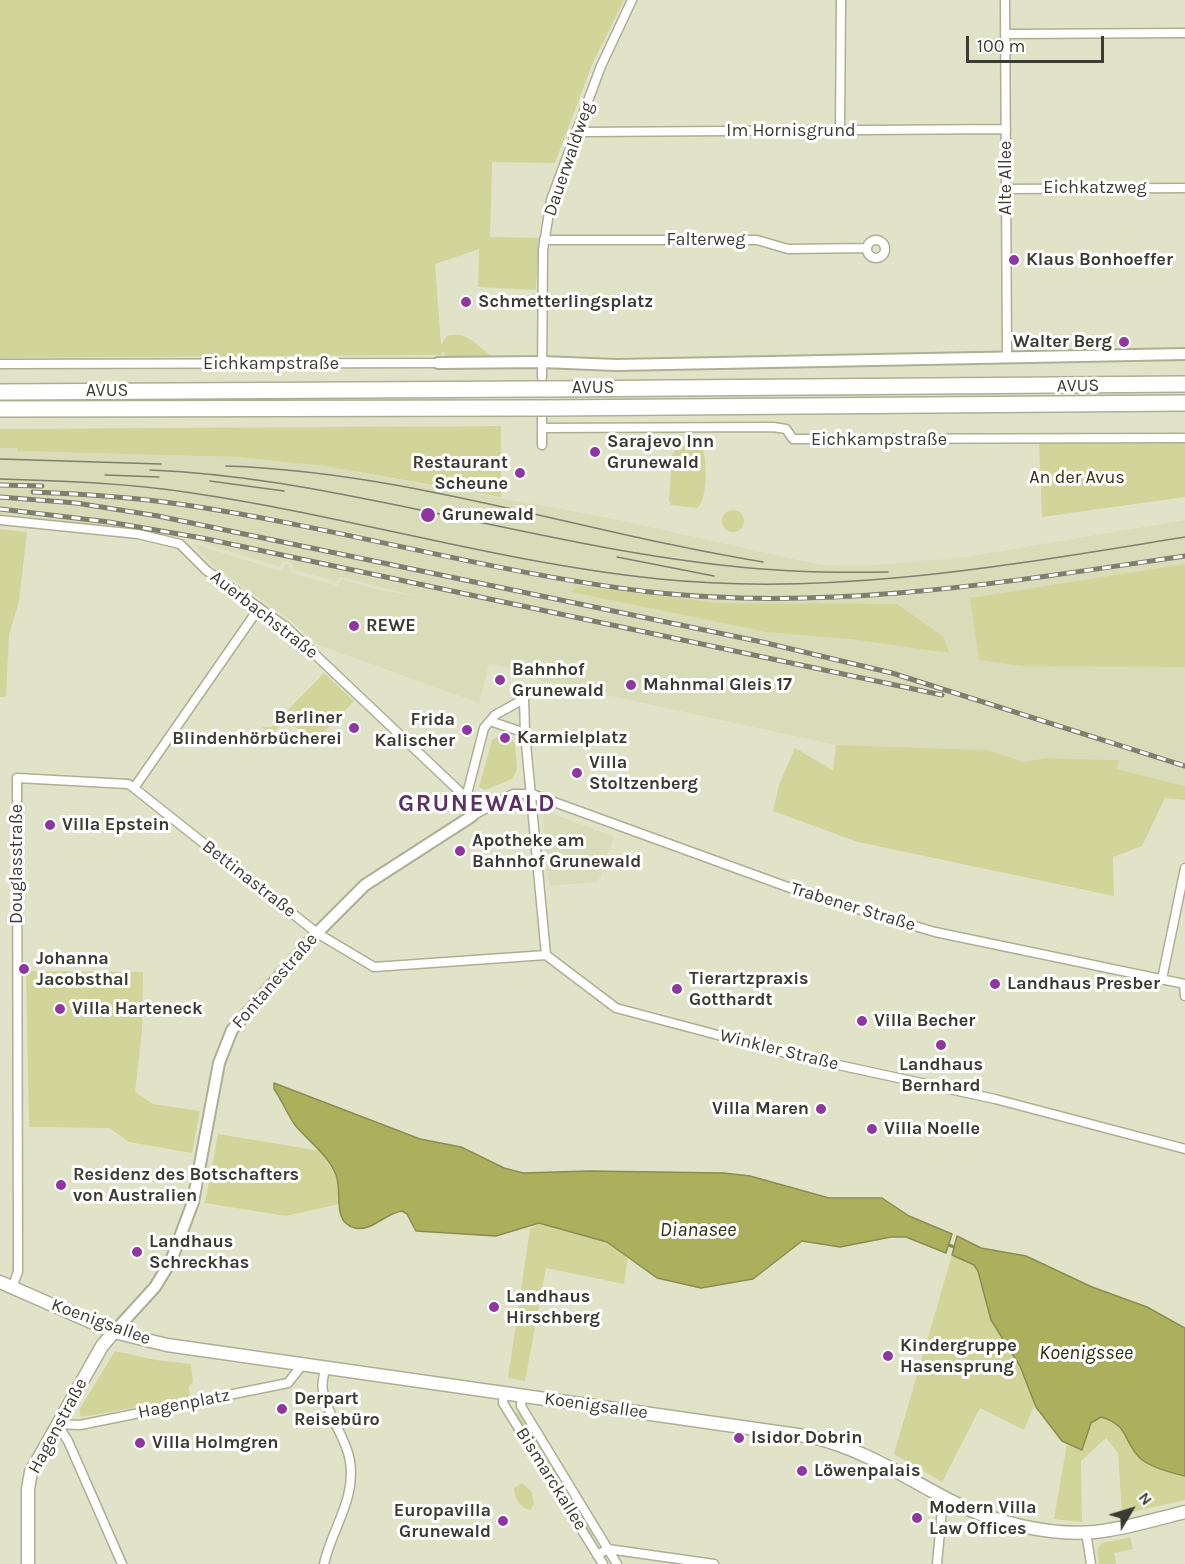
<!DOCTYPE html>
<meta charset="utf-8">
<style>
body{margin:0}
#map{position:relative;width:1185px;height:1564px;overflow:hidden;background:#e1e3c8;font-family:Karla,sans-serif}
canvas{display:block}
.north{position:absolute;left:1101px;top:1480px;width:60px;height:60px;-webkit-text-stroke:4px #fff;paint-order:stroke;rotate:52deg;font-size:16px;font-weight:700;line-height:24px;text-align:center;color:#3b3c31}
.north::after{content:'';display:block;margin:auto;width:21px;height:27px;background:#3b3c31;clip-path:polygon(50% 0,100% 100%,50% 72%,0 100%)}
.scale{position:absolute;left:966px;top:36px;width:138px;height:27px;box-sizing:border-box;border:3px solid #3b3c31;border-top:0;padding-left:8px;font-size:18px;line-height:21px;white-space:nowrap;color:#3b3c31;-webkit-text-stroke:4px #fff;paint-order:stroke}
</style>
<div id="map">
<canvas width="1185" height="1564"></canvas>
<div class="north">N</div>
<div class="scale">100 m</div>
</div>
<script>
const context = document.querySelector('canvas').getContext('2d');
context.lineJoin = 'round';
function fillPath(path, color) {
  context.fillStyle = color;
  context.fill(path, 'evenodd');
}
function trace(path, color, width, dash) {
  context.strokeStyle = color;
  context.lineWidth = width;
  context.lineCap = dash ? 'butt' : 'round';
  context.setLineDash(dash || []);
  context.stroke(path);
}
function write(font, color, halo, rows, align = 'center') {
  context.font = font + ' Karla,sans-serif';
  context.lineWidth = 6;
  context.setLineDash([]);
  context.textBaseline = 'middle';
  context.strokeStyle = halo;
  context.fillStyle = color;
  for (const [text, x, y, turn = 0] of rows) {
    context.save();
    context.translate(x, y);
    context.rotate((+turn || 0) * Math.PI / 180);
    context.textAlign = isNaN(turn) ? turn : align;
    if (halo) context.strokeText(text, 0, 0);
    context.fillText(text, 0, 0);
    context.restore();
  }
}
fillPath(new Path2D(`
 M0,448H17L18,451L237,457L325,466L604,517L821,565L864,566L966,557L1185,520V786L1116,769L1119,760L1046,758L1024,762L988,750L836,745L538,680L528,672L492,664H489L479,703L319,645L287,617L216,568L193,544L281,571L285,564L289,565L291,573L338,586L341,579L379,590L416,596L340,577L338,582L294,570L292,562L283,561L280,567L187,538L105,525L0,516Z
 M548,812L614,837L598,882L549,886L543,816Z`), '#d9dcb8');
fillPath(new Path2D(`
 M0,0H624L592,65L555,163L492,162L490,237L539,238L536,290L478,287L479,249L435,264L441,345L446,337C463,328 478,346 491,356L447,357L442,351V355L0,358Z
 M501,426V497L325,466L237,457L17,451V448H0V429Z
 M1185,442V497L1042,517L1039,443Z
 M679,445L701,446C708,456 708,501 697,508L671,505L669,501L672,455Z
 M722 521a11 11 0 1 1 22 0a11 11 0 1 1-22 0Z
 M0,529L27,532L19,601L9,635L6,697H0Z
 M1185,564V667L1024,666L979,660L970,598Z
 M578,586L718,603L897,604L944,637L949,653L851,639L767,632L571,592Z
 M324,673L354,701L313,743L287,719L272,734L262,727H271Z
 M501,735L511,739L515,744L517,770L512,779L485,790L479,787L492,740Z
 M836,745L988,750L1024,762L1046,758L1119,760L1117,769L1185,786V800L1165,798L1142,846L1113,857L1114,896L858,842L773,811L779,785L795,748L833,770Z
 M26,971L143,972L142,1031L135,1092L153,1104L200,1111L192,1153L129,1142L109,1128L29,1127Z
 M218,1134L321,1151L337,1178L339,1204L286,1216L205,1203Z
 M539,1223L607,1242L628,1256L624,1284L546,1268L525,1381L508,1378L530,1229Z
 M952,1255L974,1265L978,1271L991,1320L1020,1366L1035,1404L1024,1430L980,1408L942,1482L894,1454Z
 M115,1351L156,1360L191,1364L193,1382L189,1386L190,1398L81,1417L79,1410Z
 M514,1412L519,1413L594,1537L586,1530Z
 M1101,1417C1130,1425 1123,1443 1142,1459C1152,1468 1172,1473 1185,1476V1500L1122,1514L1118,1453L1106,1438L1081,1461L1082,1522L1054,1519L1067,1443L1074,1447L1085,1446C1086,1433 1088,1422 1101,1417Z
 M522,1483L532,1492L534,1504L530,1510C520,1508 514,1498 514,1488Z
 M1130,1537L1133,1549L1114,1553L1116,1564H1099L1097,1550L1102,1543Z`), '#d1d59a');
const water = new Path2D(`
 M274,1083L420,1139L461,1147L504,1168L523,1173L589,1171L724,1173L750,1176L829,1198H882L909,1216L952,1234L946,1253L906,1237H891L840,1247L802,1241L753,1279L701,1288L657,1278L607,1242L539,1223L496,1236L416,1231L407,1214L402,1211C386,1213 371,1232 355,1228C331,1222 343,1192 336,1175C328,1154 309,1142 295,1125C287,1114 282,1100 274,1089Z
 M957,1236L981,1248L1026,1256L1092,1287L1147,1307L1185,1328V1476C1172,1473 1152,1468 1141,1459C1123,1443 1130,1425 1101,1417L1091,1423L1082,1450L1062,1441L1036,1407L1020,1366L991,1320L978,1271L974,1265L952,1255Z`);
fillPath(water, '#acb05d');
trace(water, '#8a8d50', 1.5);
trace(new Path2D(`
 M949,1245L954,1247`), '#8a8d50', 3);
const minor = new Path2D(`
 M1005,0L1007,356
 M1005,34L1185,33
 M577,129L586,132L1006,129
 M840,131L841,0
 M1006,189L1185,188
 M867 249a9 9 0 1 1 18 0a9 9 0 1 1-18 0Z
 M544,240H757L788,249L867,248
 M0,364L438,363
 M542,377L543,250L551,200L601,66L632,0
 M542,428L773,427L786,429L793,439L1185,438
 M542,445V418
 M0,520L138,534L180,544L206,570L286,627L458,790L466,798L472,816L513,794H532L807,894L935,932L1185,984
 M490,721L525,733
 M134,788L317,933L374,967L546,955
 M466,798L484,728L495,715L524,699L525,733L546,955L616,1008L797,1056L995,1099L1185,1149
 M1162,979L1185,868
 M1184,984L1185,996
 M12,1287L18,1272L17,778L128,784L134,788L259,608
 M504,1393L503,1403L603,1564
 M522,1396L521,1406L617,1564
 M57,1424L80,1425L288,1383L302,1365
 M57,1424L68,1441L122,1564
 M1086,1532L1091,1564
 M597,1555L608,1549L714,1564
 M324,1564C332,1528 356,1500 350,1461C346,1436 327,1416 323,1391C321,1384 324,1375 325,1368
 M937,1564L942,1509L947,1499`);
const tertiary = new Path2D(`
 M438,363L542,362L616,365L1185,354
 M114,1332L155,1287L171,1261L193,1202L219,1063L232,1030L317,933L365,885L472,816`);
const secondary = new Path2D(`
 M0,1282L114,1332L167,1345L812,1437C863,1449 903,1476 949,1500C991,1522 1048,1536 1095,1532C1125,1529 1156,1519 1185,1512
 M28,1564V1489L31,1472L102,1346L114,1332`);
const motorway = new Path2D(`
 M549,389L1185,384
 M0,392L534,389
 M549,408L1185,403
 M0,409L534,408`);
trace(minor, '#adaf94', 11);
trace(tertiary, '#adaf94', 14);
trace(secondary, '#adaf94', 15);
trace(motorway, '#adaf94', 18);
trace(minor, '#fff', 8);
trace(tertiary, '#fff', 10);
trace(secondary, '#fff', 12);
trace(motorway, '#fff', 15);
trace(new Path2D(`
 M0,459L161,464
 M226,466C409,472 584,533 763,562
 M150,470C251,474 341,494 440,514C536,534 633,556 730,566C782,572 835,573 888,572
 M105,475L159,477
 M0,479C64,481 128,483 192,493C349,516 501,563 659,579C837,597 1010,565 1185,537
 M210,481L284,491
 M617,557L714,576`), '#7e7f6d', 1.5);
const rail = new Path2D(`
 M0,485L42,486
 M33,492C82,494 130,497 179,504C337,527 491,573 650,592C831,612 1007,582 1185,556
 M0,497L76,503L158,516L762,642L892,673L1185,766
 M0,509L109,522L202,538L942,695`);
trace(rail, '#7e7f6d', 5);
trace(rail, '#fff', 3, [9]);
const motorwayBridge = new Path2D(`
 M534,389H549
 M534,408H549`);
trace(motorwayBridge, '#adaf94', 18, []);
trace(motorwayBridge, '#fff', 15);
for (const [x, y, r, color] of [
 [1014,260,6,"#9036a1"],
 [466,302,6,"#9036a1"],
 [1124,342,6,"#9036a1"],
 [595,452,6,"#9036a1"],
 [520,473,6,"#9036a1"],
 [428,515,8,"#9036a1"],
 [354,626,6,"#9036a1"],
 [500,680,6,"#9036a1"],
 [631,685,6,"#9036a1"],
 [354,728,6,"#9036a1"],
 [467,730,6,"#9036a1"],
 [505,738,6,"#9036a1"],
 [577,773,6,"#9036a1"],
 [50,825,6,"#9036a1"],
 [460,851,6,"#9036a1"],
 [24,969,6,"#9036a1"],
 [995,984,6,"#9036a1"],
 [677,989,6,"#9036a1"],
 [60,1009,6,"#9036a1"],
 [862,1021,6,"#9036a1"],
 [941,1045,6,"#9036a1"],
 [821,1109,6,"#9036a1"],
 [872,1129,6,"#9036a1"],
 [61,1185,6,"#9036a1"],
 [137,1252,6,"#9036a1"],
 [494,1307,6,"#9036a1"],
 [888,1356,6,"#9036a1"],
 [282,1409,6,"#9036a1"],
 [739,1438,6,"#9036a1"],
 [140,1443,6,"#9036a1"],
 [802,1471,6,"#9036a1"],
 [917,1518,6,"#9036a1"],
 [503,1521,6,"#9036a1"]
]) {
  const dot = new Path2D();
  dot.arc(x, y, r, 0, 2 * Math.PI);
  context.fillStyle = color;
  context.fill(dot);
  trace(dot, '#fff', 2);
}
write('18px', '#3b3c31', '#fff', [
 ["Im Hornisgrund",791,131],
 ["Dauerwaldweg",569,159,-71],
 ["Alte Allee",1006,178,-90],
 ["Eichkatzweg",1095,188],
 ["Falterweg",706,240],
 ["Eichkampstraße",271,364],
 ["AVUS",1078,386,-1],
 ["AVUS",593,388],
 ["AVUS",107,391],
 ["Eichkampstraße",879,440],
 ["Auerbachstraße",264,615,38],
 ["Douglasstraße",17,864,-90],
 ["Bettinastraße",249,879,38],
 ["Trabener Straße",853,907,17],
 ["Fontanestraße",275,981,-49],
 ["Winkler Straße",779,1050,14],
 ["Koenigsallee",101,1322,20],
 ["Hagenplatz",184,1404,-11],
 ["Koenigsallee",596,1406,8],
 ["Hagenstraße",58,1426,-62],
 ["Bismarckallee",551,1479,58]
]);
write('bold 18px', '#3b3c31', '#fff', [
 ["Klaus Bonhoeffer",1026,260],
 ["Schmetterlingsplatz",478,302],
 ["Walter Berg",1112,342,"right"],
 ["Sarajevo Inn",607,442],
 ["Grunewald",607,463],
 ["Restaurant",508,463,"right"],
 ["Scheune",508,484,"right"],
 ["Grunewald",442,515],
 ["REWE",366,626],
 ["Bahnhof",512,670],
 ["Grunewald",512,691],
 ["Mahnmal Gleis 17",643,685],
 ["Berliner",342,718,"right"],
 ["Blindenhörbücherei",342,739,"right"],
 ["Frida",455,720,"right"],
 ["Kalischer",455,741,"right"],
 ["Karmielplatz",517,738],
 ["Villa",589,763],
 ["Stoltzenberg",589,784],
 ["Villa Epstein",62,825],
 ["Apotheke am",472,841],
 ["Bahnhof Grunewald",472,862],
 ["Johanna",36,959],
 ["Jacobsthal",36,980],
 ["Tierartzpraxis",689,979],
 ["Gotthardt",689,1000],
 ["Landhaus Presber",1007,984],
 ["Villa Harteneck",72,1009],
 ["Villa Becher",874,1021],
 ["Landhaus",941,1065,"center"],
 ["Bernhard",941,1086,"center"],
 ["Villa Maren",809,1109,"right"],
 ["Villa Noelle",884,1129],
 ["Residenz des Botschafters",73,1175],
 ["von Australien",73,1196],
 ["Landhaus",149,1242],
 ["Schreckhas",149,1263],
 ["Landhaus",506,1297],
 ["Hirschberg",506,1318],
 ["Kindergruppe",900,1346],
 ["Hasensprung",900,1367],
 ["Derpart",294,1399],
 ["Reisebüro",294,1420],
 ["Isidor Dobrin",751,1438],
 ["Villa Holmgren",152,1443],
 ["Löwenpalais",814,1471],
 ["Modern Villa",929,1508],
 ["Law Offices",929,1529],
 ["Europavilla",491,1511,"right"],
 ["Grunewald",491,1532,"right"]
], 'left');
write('18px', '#343510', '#fff', [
 ["An der Avus",1077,478]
]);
write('italic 20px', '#2e2f0b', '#fff', [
 ["Dianasee",698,1230],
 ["Koenigssee",1086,1353]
]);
context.letterSpacing = '1.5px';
write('bold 24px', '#5d3166', '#fff', [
 ["GRUNEWALD",477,804]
]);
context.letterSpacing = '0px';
</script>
